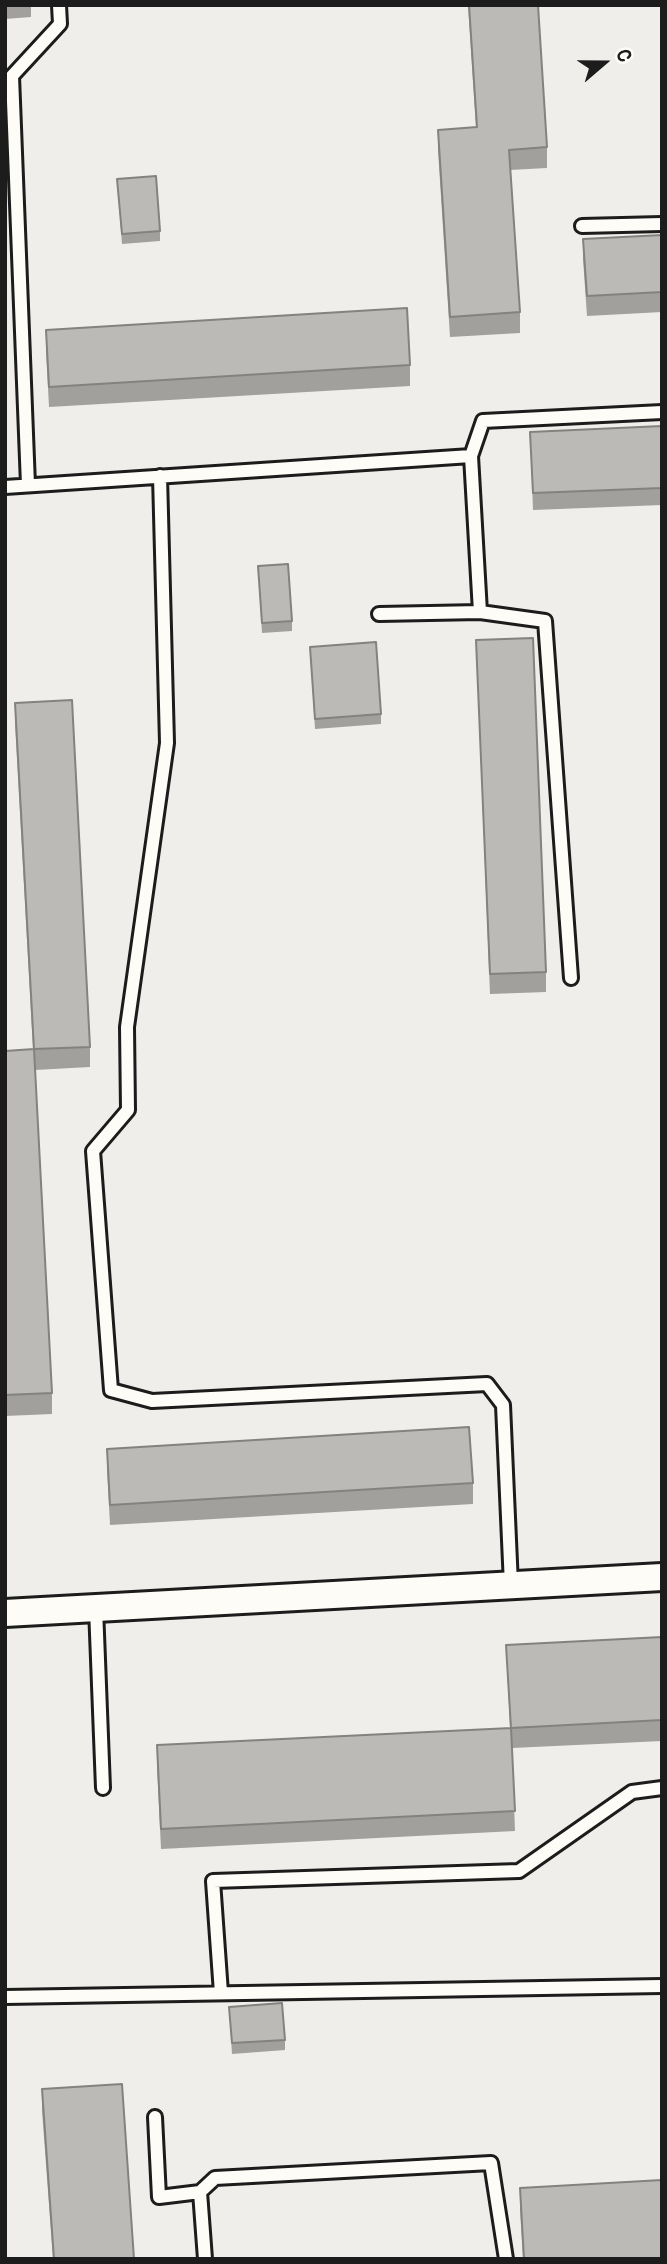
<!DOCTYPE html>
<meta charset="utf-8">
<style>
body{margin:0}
#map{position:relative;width:667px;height:2264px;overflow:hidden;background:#f0eeea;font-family:Pangolin,sans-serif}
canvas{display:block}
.frame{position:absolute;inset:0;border:7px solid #1c1c1c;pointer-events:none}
.north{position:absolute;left:569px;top:28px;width:70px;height:70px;-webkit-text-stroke:5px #fdfcf7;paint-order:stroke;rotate:70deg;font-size:19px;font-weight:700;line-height:28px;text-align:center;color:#1c1c1c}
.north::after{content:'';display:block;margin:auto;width:24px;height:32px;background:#1c1c1c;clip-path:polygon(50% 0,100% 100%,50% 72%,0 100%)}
</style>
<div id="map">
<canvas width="667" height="2264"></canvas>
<div class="frame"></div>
<div class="north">С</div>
</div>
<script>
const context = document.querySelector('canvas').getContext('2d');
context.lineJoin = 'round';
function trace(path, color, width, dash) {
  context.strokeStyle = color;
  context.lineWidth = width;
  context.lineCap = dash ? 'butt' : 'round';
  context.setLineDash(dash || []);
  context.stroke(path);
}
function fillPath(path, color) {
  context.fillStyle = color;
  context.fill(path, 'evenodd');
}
const lane = new Path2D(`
 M582,226L662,224
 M471,456L480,612L545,621L571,978
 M160,476L167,743L127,1027L128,1110L93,1151L111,1390L152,1401L487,1384L503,1405L511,1585
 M28,485L12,76L60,24L59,5
 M5,487L471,456L483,421L662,412
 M379,614L480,612
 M96,1608L103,1788
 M221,1993L213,1881L519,1871L632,1792L662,1788
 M5,1997L662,1986
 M155,2117L159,2197L200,2192L205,2259
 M200,2192L215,2178L491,2163L506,2259`);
const street = new Path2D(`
 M5,1613L662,1577`);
trace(lane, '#1c1c1c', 18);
trace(street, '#1c1c1c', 32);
trace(lane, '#fdfcf7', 12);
trace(street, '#fdfcf7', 26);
fillPath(new Path2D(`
 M5,5H31V17L5,19Z
 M468,5H538L547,147V168L510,170L520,312V333L450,337L438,150V130L476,128Z
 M117,179L160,231V241L122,244Z
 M662,235V312L587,316L583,259V239Z
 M46,330L410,365V386L49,407L46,350Z
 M662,426V505L533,510L530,432Z
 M258,566L292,621V631L262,633Z
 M476,640L546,972V992L490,994Z
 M310,647L381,714V724L315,729Z
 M15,703L90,1047V1067L35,1070L52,1393V1414L5,1416V1051L33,1049L15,723Z
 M107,1449L473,1483V1504L110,1525L107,1469Z
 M662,1637V1741L512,1748L515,1831L161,1849L157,1766V1745L510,1728L506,1645Z
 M229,2007L285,2040V2050L232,2054Z
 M42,2089L134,2259H53L42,2110Z
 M520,2188L662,2259H523L520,2209Z`), '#a1a09d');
const building = new Path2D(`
 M469,5H538L547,147L509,150L520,312L450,317L438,130L477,127Z
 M156,176L160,231L122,234L117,179Z
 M662,235V292L587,296L583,239Z
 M407,308L410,365L49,387L46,330Z
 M662,426V488L533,493L530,432Z
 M288,564L292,621L262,623L258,566Z
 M533,638L546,972L490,974L476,640Z
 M376,642L381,714L315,719L310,647Z
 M72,700L90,1047L34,1049L15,703Z
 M34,1049L52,1393L5,1395V1051Z
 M469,1427L473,1483L110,1505L107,1449Z
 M662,1637V1720L511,1728L506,1645Z
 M511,1728L515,1811L161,1829L157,1745Z
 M282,2003L285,2040L232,2043L229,2007Z
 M122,2084L134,2259H54L42,2089Z
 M662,2180V2259H524L520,2188Z`);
fillPath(building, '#bbbab6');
trace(building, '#83827f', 2);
</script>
